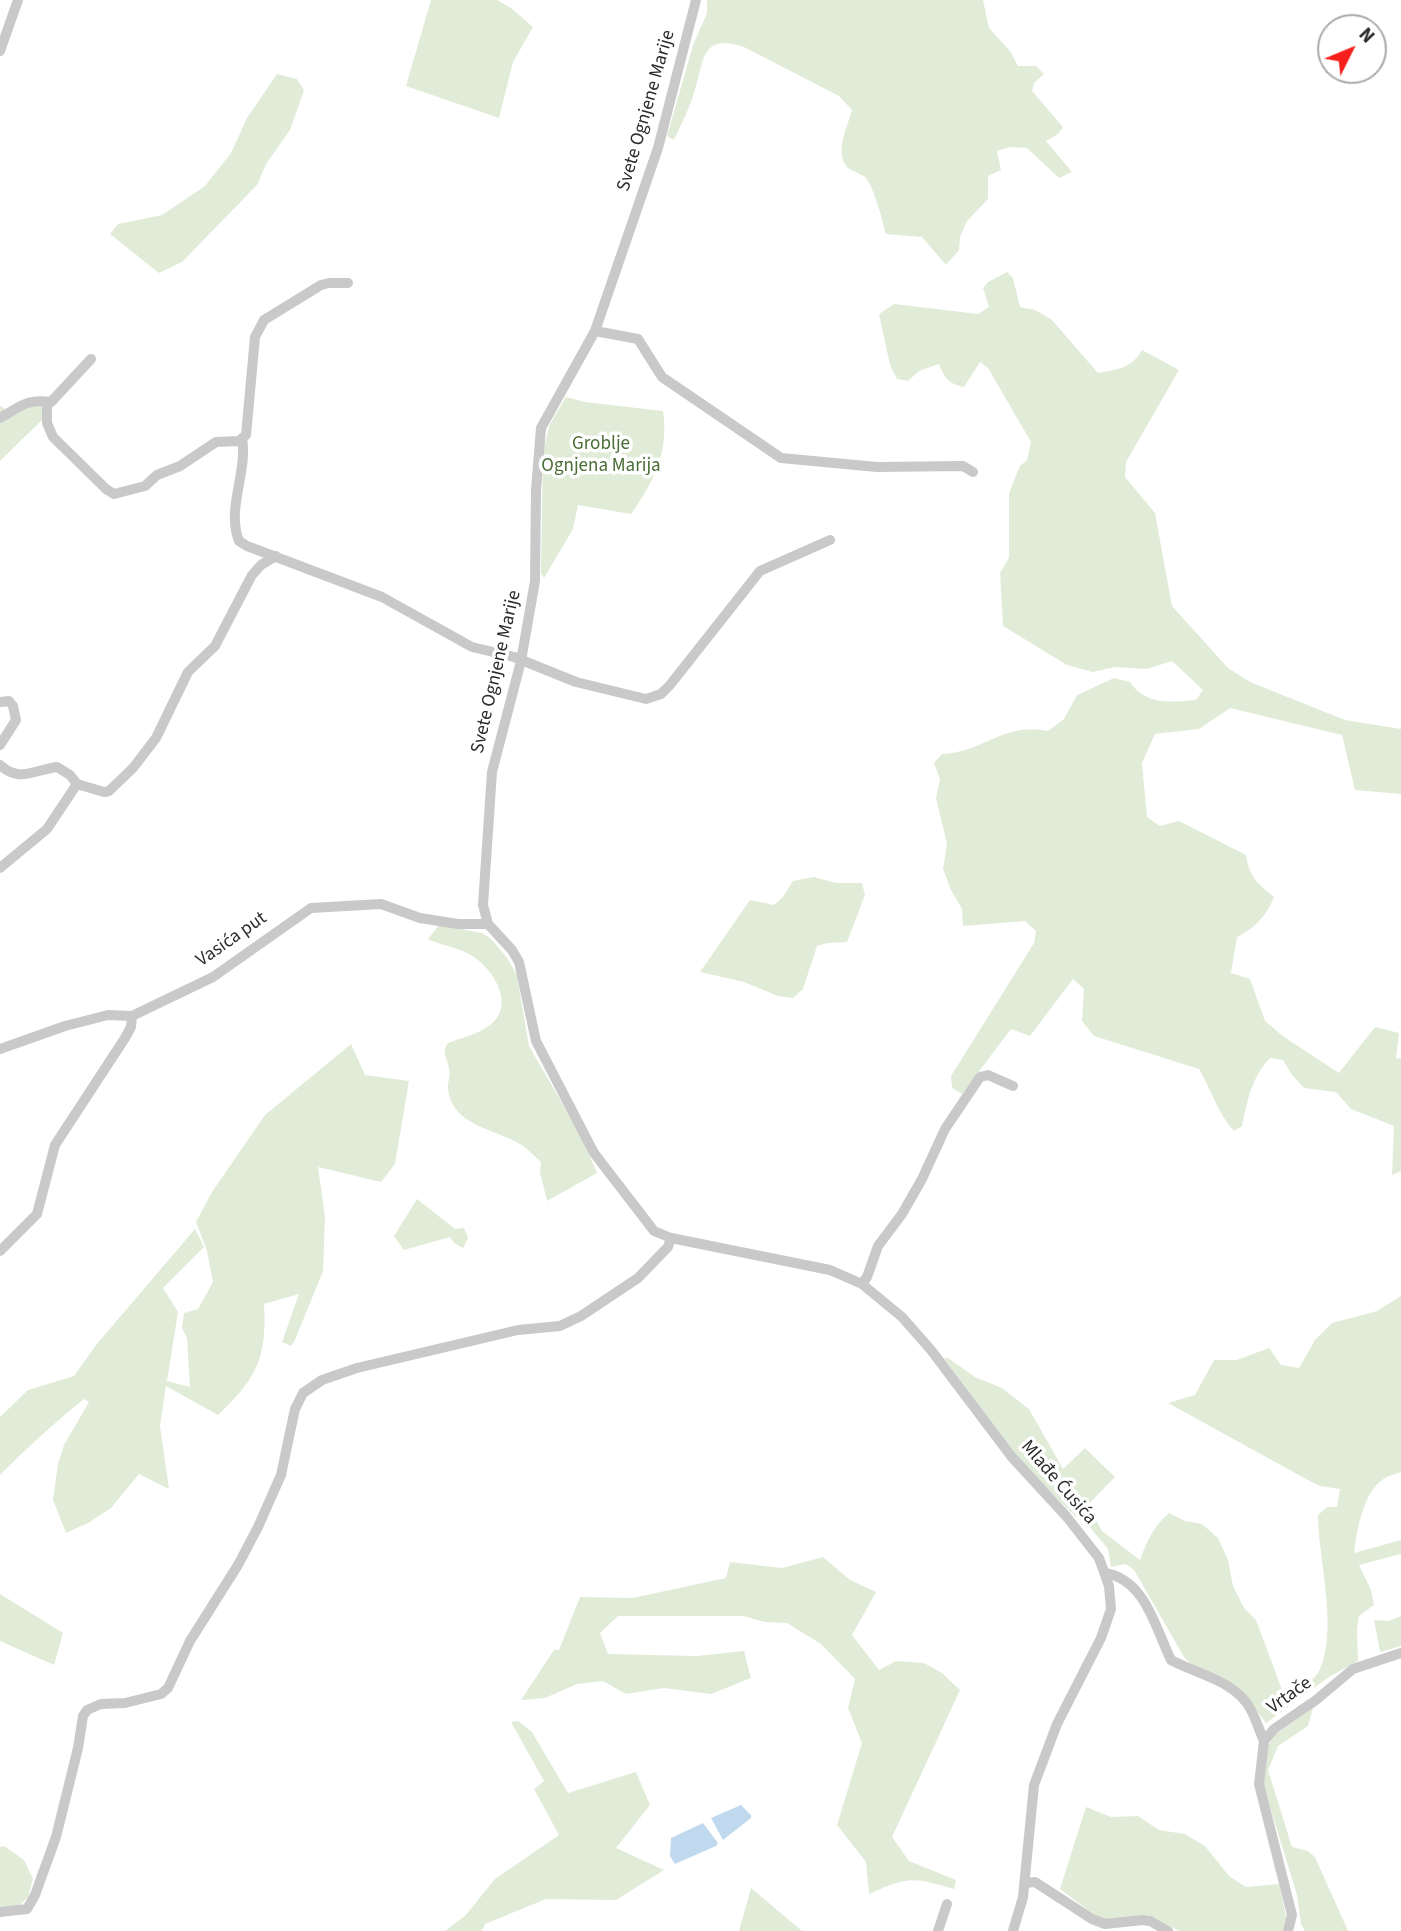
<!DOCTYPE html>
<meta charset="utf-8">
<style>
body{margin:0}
#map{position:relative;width:1401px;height:1931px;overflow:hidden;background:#fff;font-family:"Source Sans 3",sans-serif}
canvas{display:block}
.north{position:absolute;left:1317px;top:14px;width:70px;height:70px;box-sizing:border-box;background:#fff;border:2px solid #ababab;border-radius:50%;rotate:47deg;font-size:19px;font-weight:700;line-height:28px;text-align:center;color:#2c2c2c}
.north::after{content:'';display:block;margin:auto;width:24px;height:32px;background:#f61f1b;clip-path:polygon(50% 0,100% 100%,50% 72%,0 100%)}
</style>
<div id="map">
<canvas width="1401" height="1931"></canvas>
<div class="north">N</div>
</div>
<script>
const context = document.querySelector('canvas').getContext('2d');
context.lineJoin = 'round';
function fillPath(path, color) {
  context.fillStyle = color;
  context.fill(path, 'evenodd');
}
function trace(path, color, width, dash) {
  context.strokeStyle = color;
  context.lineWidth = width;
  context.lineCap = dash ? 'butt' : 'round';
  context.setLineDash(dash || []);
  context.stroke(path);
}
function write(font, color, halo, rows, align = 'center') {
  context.font = font + ' "Source Sans 3",sans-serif';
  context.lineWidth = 7;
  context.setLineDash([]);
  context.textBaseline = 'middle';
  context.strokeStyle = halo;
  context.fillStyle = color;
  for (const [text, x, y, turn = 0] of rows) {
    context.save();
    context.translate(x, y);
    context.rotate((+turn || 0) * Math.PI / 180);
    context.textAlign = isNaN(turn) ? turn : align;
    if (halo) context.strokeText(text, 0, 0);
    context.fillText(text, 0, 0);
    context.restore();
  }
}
fillPath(new Path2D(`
 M431,0H497L511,8L533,27L513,62L499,118L406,86Z
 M707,0H983L989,28L1010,51L1018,66H1036L1044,74L1034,83L1032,91L1063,127L1058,134L1046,141L1072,172L1059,178L1027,148L1010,147L997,151L1001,170L988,176V199L967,221L960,237L959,250L946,265L922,237L886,234C883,222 874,188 866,178C861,173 852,172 847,167C834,151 848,126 852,110L839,96L744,47C700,32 704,63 694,93C689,109 681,125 674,140L667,136L693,45L707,13Z
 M277,74L297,79L304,90L290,130L266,164L257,185L182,262L159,273L110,234L118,224L162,215L205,186L231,153L247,118Z
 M1007,272L1013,278L1020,307L1035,310L1051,319L1098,373C1118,369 1131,369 1142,350L1179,370L1126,462L1125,477L1155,513L1172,606L1228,668L1250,682L1345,720L1401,729V794L1355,790L1342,735L1230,708L1199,729L1155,734L1142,763L1147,817L1160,826L1179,821L1246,855C1250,878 1256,882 1274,897C1267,915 1255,928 1237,937L1231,973L1250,979L1265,1021L1284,1037L1339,1073L1375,1027L1399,1033L1396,1058L1401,1059V1171L1392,1175L1394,1126L1351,1109L1336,1092L1304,1088L1292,1075L1283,1060L1270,1058C1252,1076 1247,1102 1242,1126L1234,1131C1218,1114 1211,1089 1199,1069L1094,1036L1082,1021L1084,989L1073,979L1030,1036L1011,1029L962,1094L952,1088L951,1076L1034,943L1036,931L1025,921L963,926L962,909L951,890L943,869L947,844L936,798L940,779L934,763L942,754C983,753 1003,722 1048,731L1064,719L1077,695L1114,678L1130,682C1146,706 1171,702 1196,700L1203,690L1172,661L1147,669L1115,667L1093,672L1067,665L1003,626L1000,573L1009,558V493L1020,466L1027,460L1031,442L988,368L980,362L964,387C949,384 945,379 939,364L919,371L908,381L897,379L890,365L879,314L894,304L978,314L989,307L983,288L988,282Z
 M566,397L585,402L663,411C669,451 654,482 631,514L578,505L573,529L544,578L541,573L543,451L550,424Z
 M41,402L44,418L0,461V406L14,413Z
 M814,877L836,883H862L865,895L847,942L828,943L817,946L803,989L793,998L778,996L744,982L700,972L750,900L774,905L783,897L793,881Z
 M439,925L482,933L491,939L508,959L517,976L529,1046L580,1134L597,1173L547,1201L540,1172L541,1162C534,1156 527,1148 520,1144C495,1129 453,1126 448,1090C447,1083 451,1076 449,1068C447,1057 441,1053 448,1043C461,1038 478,1034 489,1026C516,1006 495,972 474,957C462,948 442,946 428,939Z
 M351,1044L365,1075L409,1081L395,1164L381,1182L318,1167L325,1217L323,1271L295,1340L291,1346L282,1342L299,1294L264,1304C267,1358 257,1378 218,1415L166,1386L160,1426L169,1489L139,1474L111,1508L88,1523L66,1533L53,1500L58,1464L64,1445L89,1402L84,1399C54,1423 27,1448 0,1475V1417L28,1390L74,1376L96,1345L195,1229L204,1247L163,1288L178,1312L167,1381L190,1387L187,1338L182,1328L184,1313L198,1309L213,1282L207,1251L196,1222L212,1192L265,1115Z
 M417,1199L455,1229L464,1228L468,1238L463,1248L454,1243L450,1237L404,1250L394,1236Z
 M1401,1296V1472C1396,1474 1390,1475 1385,1478C1363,1491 1357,1530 1354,1553L1401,1540V1554L1359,1565L1371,1590L1374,1605L1359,1616L1357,1629L1358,1661L1329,1677L1266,1723L1252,1705L1192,1665L1184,1657L1134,1570L1126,1564L1111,1567L1108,1549L1084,1520L1090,1509L1102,1531L1140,1560C1147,1541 1153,1527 1169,1513L1185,1521L1202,1524L1218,1538L1228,1560L1233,1586L1244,1608L1256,1620L1284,1695C1297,1691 1313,1683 1319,1671C1339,1632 1318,1557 1318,1515L1327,1507H1337L1340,1489L1320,1486L1306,1479L1168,1403L1195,1395L1214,1360H1237L1269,1348L1281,1365L1299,1368L1315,1340L1332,1323L1377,1311Z
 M944,1358H948L975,1377L1002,1388L1029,1409L1063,1469L1085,1448L1115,1477L1076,1517L1015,1456Z
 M823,1557L850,1580L876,1592L852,1635L879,1670L896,1661L924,1663L942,1673L960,1690L892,1837L909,1861L956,1880L954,1889C912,1877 909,1876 869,1894L866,1862L837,1825L862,1743L848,1708L855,1679L821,1644L787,1623L765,1622L743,1616H618L600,1633L608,1654L697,1656L744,1651L751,1678L711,1694L664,1688L626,1694L603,1681L577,1684L545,1698L521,1700L554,1650H559L580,1597L632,1598L726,1578L730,1562L782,1568Z
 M0,1594L63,1633L54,1665L0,1641Z
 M1401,1616V1646L1380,1652L1374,1620L1389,1621Z
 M1313,1708L1308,1726L1278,1746L1268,1770L1292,1847L1308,1851L1315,1857L1348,1931H1305L1301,1924L1297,1895L1263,1784L1267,1747L1276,1734Z
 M518,1721L532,1732L568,1793L636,1772L650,1805L616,1848L664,1870L616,1900L546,1899L485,1924L482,1931H445L465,1916L495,1879L559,1835L534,1789L544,1781L511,1722Z
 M1086,1807L1111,1817L1138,1816L1159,1830L1185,1834L1205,1846L1229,1876L1246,1887L1279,1884L1287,1920L1283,1931H1179L1148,1915L1113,1920L1100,1919L1060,1889Z
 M4,1846L24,1860L33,1879L28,1897L18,1907L0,1908V1847Z
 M751,1888L802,1931H739Z`), '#e1ecd8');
fillPath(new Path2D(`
 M741,1805L751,1815V1818L723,1840L711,1818Z
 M703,1823L718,1843L716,1846L675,1864L670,1856L671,1838Z`), '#c1d9ee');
trace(new Path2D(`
 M696,0L658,148L595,331L541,428L536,490L535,581L521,661L492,772L483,905L488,924L512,950L519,962L536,1041L594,1153L654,1231L671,1238L830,1270L862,1284L902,1317L931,1350L1011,1456L1066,1516L1099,1558L1109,1586L1111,1609L1101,1638L1057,1724L1034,1785L1023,1897L1013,1931
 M0,51L18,0
 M595,331L638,339L662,377L781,458L877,467L963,466L973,472
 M47,402V423L53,437L106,489L114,494L145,486L157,475L180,466L216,442L239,441L246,435L255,337L264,320L321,285L329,283H348
 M0,418C22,406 25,399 51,402L91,359
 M242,438C248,472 226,509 239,541L247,546L382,597L472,647L514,657L576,682L646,699L661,694L670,685L760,571L830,540
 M0,702L9,701L13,706L16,720L0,745
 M0,765C20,783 33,770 57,767L70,775L77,784L104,792L109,791L133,768L156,738L188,672L215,646L252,575L261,565L276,556
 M0,868L47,829L77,784
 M0,1049L65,1026L108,1015L132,1016L213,977L311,908L381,904L420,918L458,924H488
 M0,1251L37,1214L55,1145L125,1038L131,1027L132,1016
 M862,1284L867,1277L878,1246L902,1214L922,1179L945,1129L980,1077L988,1075L1013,1086
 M1105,1573C1146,1580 1155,1628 1171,1660C1195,1673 1227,1679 1245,1701C1254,1711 1258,1728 1264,1741
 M1025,1883L1035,1882L1092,1919L1105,1924L1143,1920L1150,1921L1168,1931
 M0,1912L27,1909L35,1895L56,1837L78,1748L83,1716L87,1710L101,1704L125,1703L161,1694L168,1688L190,1641L238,1565L258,1527L281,1475L295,1409L303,1393L322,1380L357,1368L518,1330L560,1326L581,1316L638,1278L668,1247L671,1238
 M938,1931L947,1904
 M1288,1931L1292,1915L1259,1784L1264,1741L1274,1729L1316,1700L1353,1669L1401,1653`), '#c9c9c9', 10);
write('19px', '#2c2c2c', '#fff', [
 ["Svete Ognjene Marije",647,111,-74],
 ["Svete Ognjene Marije",497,672,-77],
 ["Vasića put",232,940,-35],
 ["Mlađe Ćusića",1058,1483,49],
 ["Vrtače",1290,1696,-36]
]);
write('19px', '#4a6c36', '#fff', [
 ["Groblje",601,445],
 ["Ognjena Marija",601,467]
]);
</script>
